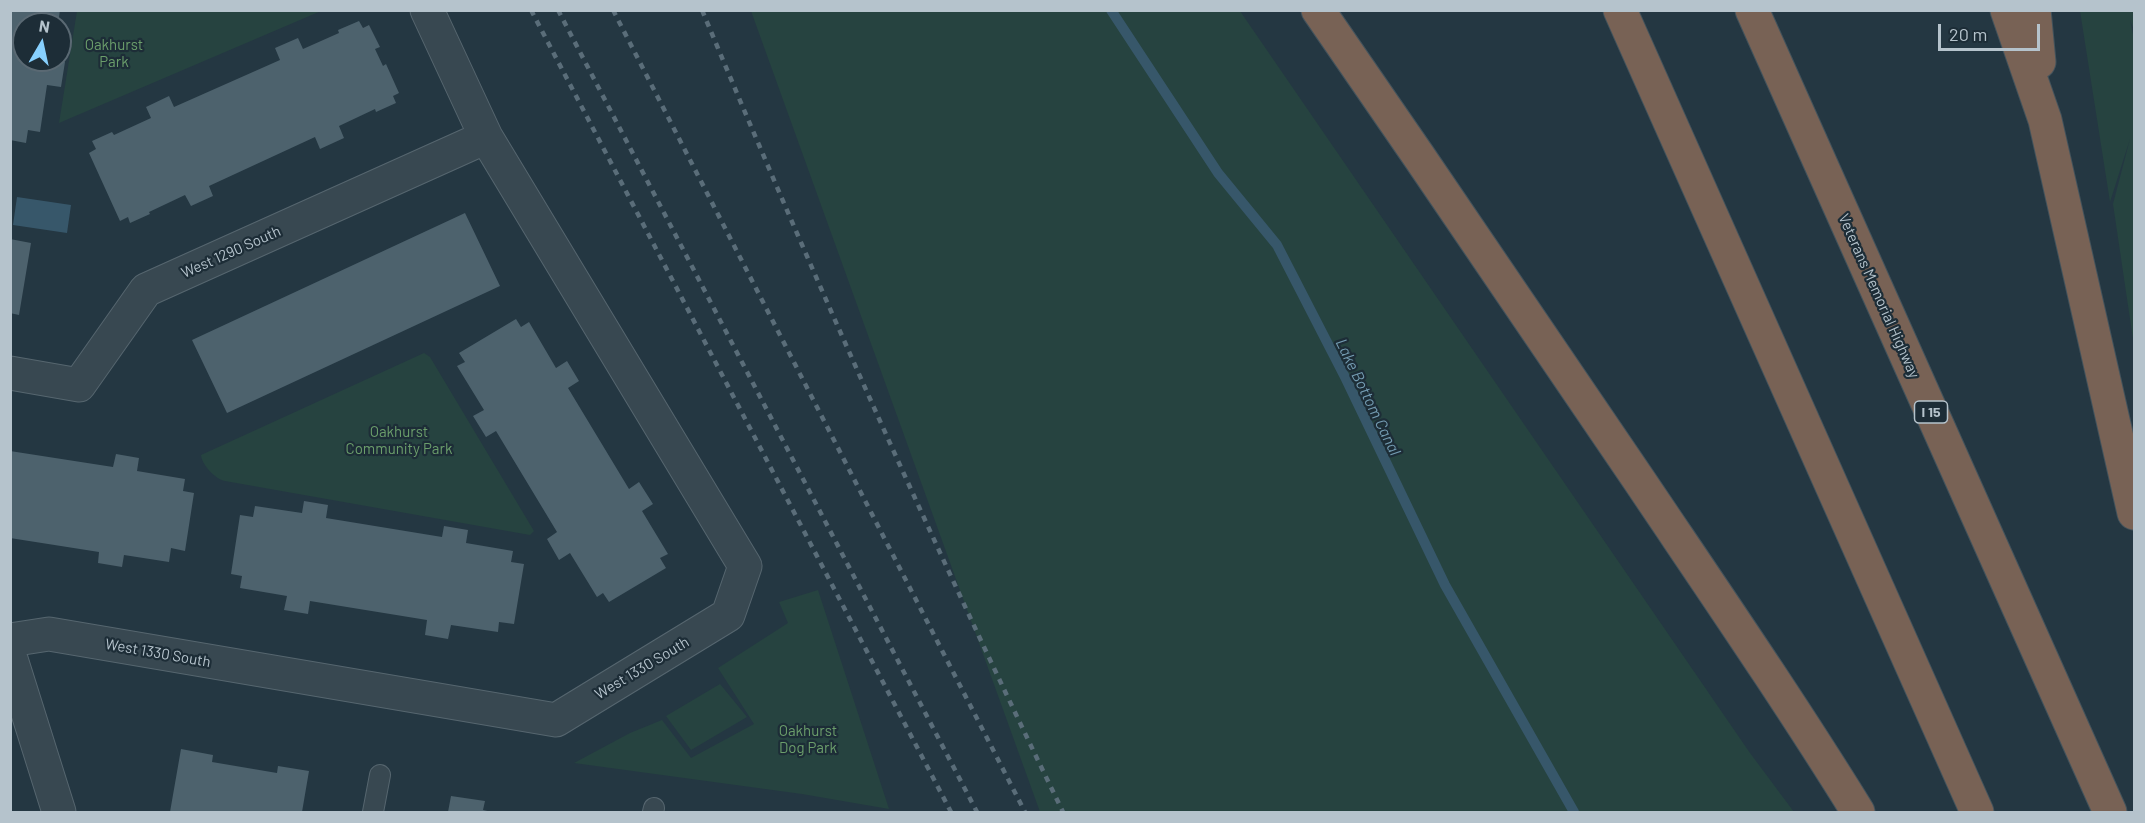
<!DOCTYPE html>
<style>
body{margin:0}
#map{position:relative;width:2145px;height:823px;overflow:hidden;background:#243742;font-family:Barlow,sans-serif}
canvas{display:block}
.frame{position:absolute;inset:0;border:12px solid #b5c3cc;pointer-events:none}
.north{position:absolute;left:12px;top:12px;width:60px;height:60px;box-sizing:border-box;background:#1d2d37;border:2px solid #5a6973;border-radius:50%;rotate:9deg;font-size:16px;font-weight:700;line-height:24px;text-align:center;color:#b5c3cc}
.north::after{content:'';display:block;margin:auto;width:21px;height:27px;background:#87d0fe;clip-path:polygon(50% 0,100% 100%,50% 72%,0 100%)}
.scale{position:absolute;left:1938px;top:24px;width:102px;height:27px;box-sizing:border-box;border:3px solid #b5c3cc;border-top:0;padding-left:8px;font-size:18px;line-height:21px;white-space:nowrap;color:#b5c3cc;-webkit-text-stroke:4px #1d2d37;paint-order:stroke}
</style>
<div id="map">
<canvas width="2145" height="823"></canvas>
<div class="frame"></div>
<div class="north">N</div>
<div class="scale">20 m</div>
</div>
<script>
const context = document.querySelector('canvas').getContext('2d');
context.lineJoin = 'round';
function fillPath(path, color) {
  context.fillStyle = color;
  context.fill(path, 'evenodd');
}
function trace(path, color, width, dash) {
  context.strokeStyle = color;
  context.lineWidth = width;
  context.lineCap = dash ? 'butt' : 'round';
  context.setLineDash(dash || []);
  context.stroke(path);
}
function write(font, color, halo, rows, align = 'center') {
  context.font = font + ' Barlow,sans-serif';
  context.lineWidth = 4.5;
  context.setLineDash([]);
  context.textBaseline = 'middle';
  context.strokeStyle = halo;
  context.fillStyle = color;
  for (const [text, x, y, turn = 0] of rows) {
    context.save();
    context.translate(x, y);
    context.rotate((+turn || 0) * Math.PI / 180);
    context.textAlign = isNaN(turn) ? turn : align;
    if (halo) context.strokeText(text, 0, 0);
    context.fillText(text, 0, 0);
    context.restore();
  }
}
fillPath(new Path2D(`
 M77,11V10L321,11L59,123Z
 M751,11H1240L1750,753L1794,812H1040Z
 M2080,11H2134V30L2130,20L2133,34L2134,346L2113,204L2130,139L2110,202Z
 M424,353L430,357L534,531L530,535L225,481C215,479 202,465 201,455Z
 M818,590L889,809L802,794L574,763L630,733L662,720L691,758L754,724L718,668L788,623L779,602Z
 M720,684L747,717L691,750L666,716Z`), '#264340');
fillPath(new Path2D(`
 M17,197L71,205L67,233L13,225Z`), '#37576a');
trace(new Path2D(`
 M1111,10L1218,173L1277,245L1346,379L1445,585L1574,812`), '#37576a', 10);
fillPath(new Path2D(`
 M10,10H60L58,24H24V60L65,62L61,87L47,85L40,132L28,130L26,143L10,140Z
 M359,21L363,28L369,25L380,47L375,49L383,66L386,64L399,93L393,96L396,103L376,112L375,109L339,126L344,138L320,149L315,137L209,186L213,196L191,206L185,195L149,212L150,214L130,223L128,217L120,221L89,153L96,149L92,141L112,132L114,135L151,118L146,107L169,96L174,107L280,60L275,48L298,38L303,49L339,33L338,30Z
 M465,213L500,286L227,413L192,340Z
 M10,239L31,243L19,315L10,313Z
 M516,319L521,327L529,322L556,368L567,361L579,381L568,388L629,489L639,482L653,504L642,511L668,554L660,558L666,568L609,602L603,593L597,597L570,553L559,560L547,539L557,532L496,431L486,437L473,416L484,410L457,366L465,362L459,353Z
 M10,451L113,467L116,454L139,458L137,471L185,479L183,491L194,493L185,551L171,548L169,562L124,555L122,567L98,563L99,552L10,538Z
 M304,501L328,505L326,518L442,537L444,526L468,530L466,543L513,551L511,562L524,564L514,624L499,622L498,632L451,625L448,639L425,635L427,620L310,601L308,614L284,610L287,596L240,588L242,576L231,574L240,515L253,517L255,506L302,513Z
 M181,749L213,755L212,762L277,773L278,766L309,771L302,812H170Z
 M451,796L485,801L483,810L492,812H448Z`), '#4d626d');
const lane = new Path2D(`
 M373,812L380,775
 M653,812L654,808`);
const street = new Path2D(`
 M10,373L79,385L146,290L486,137
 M10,640L49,634L556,720L728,615L745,566L486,137L427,10
 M10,656L59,812`);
const highway = new Path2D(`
 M1318,10C1426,166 1533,323 1639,480C1713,590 1788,699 1858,812
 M1620,10L1977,812
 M1752,10L2110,812
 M2007,10L2045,120L2134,513
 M2034,10L2039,62`);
trace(lane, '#56666f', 22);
trace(street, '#56666f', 35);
trace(highway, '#43535c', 35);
trace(lane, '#384851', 20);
trace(street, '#384851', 33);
trace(highway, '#786255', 33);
trace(new Path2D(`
 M531,10L951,812
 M558,10L977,812
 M613,10L1025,812
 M702,10C815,281 935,549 1063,812`), '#5a6d79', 4.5, [6, 6]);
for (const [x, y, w] of [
 [1931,412,33]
]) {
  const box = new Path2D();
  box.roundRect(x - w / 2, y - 11, w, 22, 4.5);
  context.fillStyle = '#1d2d37';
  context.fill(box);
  trace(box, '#b5c3cc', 1.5);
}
write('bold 14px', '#b5c3cc', null, [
 ["I 15",1931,412]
]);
write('15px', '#6b9e6b', '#1d2d37', [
 ["Oakhurst",114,45],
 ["Park",114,62],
 ["Oakhurst",399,432],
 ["Community Park",399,449],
 ["Oakhurst",808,731],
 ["Dog Park",808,748]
]);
write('15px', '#b5c3cc', '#1d2d37', [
 ["West 1290 South",231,252,-24],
 ["Veterans Memorial Highway",1879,296,66],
 ["West 1330 South",158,653,10],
 ["West 1330 South",642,668,-31]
]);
write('italic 16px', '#739bb1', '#1d2d37', [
 ["Lake Bottom Canal",1368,397,64]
]);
</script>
